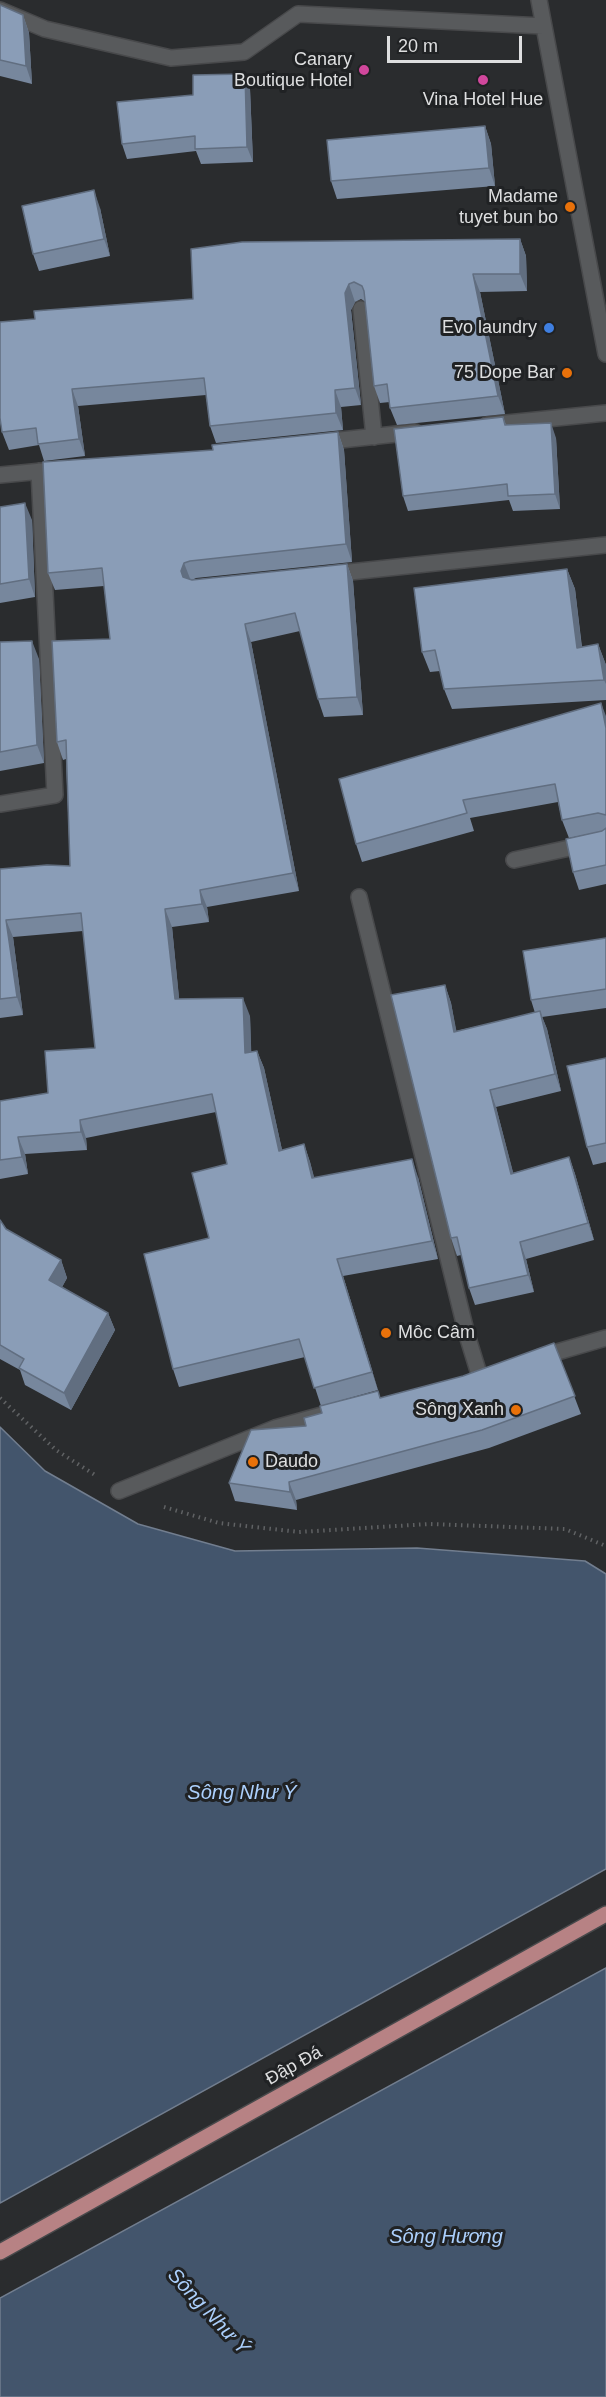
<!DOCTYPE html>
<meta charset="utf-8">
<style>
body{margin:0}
#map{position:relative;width:606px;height:2397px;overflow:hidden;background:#2a2c2e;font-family:Arial,sans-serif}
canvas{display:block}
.scale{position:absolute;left:387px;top:36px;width:135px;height:27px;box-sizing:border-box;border:3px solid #dedfe0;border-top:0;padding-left:8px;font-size:18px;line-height:21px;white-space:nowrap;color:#dedfe0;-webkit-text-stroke:4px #202224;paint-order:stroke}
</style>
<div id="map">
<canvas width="606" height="2397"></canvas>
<div class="scale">20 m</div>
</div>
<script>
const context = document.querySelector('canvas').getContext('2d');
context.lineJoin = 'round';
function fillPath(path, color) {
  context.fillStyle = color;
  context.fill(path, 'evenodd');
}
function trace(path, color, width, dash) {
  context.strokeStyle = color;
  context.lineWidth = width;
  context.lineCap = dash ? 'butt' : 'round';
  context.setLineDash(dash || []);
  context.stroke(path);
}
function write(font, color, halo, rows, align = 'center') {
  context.font = font + ' Arial,sans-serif';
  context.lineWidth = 6;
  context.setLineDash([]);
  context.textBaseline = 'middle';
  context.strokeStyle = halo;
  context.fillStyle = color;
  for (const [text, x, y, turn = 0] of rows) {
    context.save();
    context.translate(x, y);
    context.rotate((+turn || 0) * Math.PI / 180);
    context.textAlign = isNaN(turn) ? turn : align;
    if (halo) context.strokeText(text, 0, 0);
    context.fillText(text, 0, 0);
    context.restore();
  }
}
const water = new Path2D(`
 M0,1427L45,1471L138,1524L235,1551L417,1548L585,1561L606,1574V1869L0,2203Z
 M606,1968V2397H0V2298Z`);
fillPath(water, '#43556c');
trace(water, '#727e8f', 1.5);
const minor = new Path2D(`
 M539,0L606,354
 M0,10L45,29L171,58L244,52L298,14L543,26
 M361,309L374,437
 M487,425L606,413
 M322,442L415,432
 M0,475L63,469
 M331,574L606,545
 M0,804L55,795L39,471
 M514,860L606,840
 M359,897L467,1335L479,1374
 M540,1357L606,1338
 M119,1491L275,1428L322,1415`);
const major = new Path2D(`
 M0,2252L606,1914`);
trace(minor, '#48494b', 18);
trace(major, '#48494b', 18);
trace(new Path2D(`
 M0,1398L56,1450L95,1475
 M164,1507L219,1523L299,1532L429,1524L565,1529L606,1546`), '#606264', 4, [1.5, 4.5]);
trace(minor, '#585a5c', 15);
trace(major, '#b78284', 15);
fillPath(new Path2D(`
 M0,5L23,15L29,33L32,84L0,76Z
 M250,89L253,162L201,164L196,151L127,159L122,144Z
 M485,126L491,144L495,186L337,199L331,181Z
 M100,208L110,256L39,271L33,254Z
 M520,239L526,256L527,291L480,292L505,414L397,425L390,408V402L380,403L374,386L366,302L361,299L355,302L351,310L361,405L341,407L343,430L216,443L210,426L206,395L78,406L85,456L44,461L39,445L9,450L2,432L35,319L193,299Z
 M503,417L506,425L556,438L560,509L513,511L509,500L408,511L403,496Z
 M338,432L344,450L352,562L196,578L192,580L347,564L353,581L363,715L324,717L318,699L300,631L251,642L299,891L207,907L209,922L172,927L179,999L250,1016L251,1052L257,1051L264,1068L282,1150L304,1144L310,1162L314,1178L418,1177L438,1259L343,1276L378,1390L321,1406L305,1357L179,1387L173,1369L209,1238L227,1164L216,1112L86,1138L87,1150L25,1154L28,1174L0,1179V1101L48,1093L95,1048L83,931L13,937L23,1015L0,1018V869L70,866L66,759L63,760L57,742L110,639L104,586L55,590L48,573L213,450Z
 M0,507L32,520L35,597L0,603Z
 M567,569L575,589L582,647L598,644L606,665V700L452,709L444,689L440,671L430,672L422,652Z
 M0,642L39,659L44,763L0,771Z
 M606,716V884L579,890L573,872L603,831L569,838L562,820L558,802L470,818L474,831L362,862L356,844Z
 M606,938V1008L542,1017L547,1029L561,1091L496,1107L513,1173L569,1157L575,1174L594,1240L526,1259L534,1292L475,1305L469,1288L461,1255L457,1256L451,1238L445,985L451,1003L456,1031L535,1013L531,1000Z
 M606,1058V1162L593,1165L587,1147Z
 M0,1220L6,1229L61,1260L67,1278L62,1287L108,1313L115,1330L71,1410L25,1385L20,1370L0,1359Z
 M554,1343L581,1414L489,1448L296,1500L297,1510L235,1501L229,1483L380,1398L463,1376Z`), '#77879d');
fillPath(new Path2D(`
 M23,15L29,33L32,84L26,66Z
 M245,74L250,89L253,162L247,147Z
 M485,126L491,144L495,186L489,168Z
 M94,190L100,208L110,256L104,239Z
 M520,239L526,256L527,291L520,274Z
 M473,274L480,292L505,414L498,396Z
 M349,284L355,302L351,310L361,405L355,388L345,293Z
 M72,389L78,406L85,456L79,439Z
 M335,390L341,407L343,430L336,413Z
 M551,423L556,438L560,509L555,494Z
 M338,432L344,450L352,562L346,544Z
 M25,503L32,520L35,597L29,579Z
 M184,563L191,581L187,588L181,571Z
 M347,564L353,581L363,715L357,697Z
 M567,569L575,589L584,668L577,648Z
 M245,624L251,642L299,891L293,873Z
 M32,641L39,659L44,763L37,745Z
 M598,644L606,665V684L604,680Z
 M601,703L606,716V728Z
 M200,890L207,907L209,922L202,904Z
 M165,909L172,927L181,1017L175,999Z
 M6,920L13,937L23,1015L17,997Z
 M445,985L451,1003L460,1049L454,1032Z
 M243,998L250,1016L252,1071L245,1053Z
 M540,1011L547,1029L561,1091L555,1074Z
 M257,1051L264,1068L286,1168L279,1151Z
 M490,1090L496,1107L518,1191L511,1174Z
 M80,1120L86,1138L87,1150L81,1132Z
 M18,1137L25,1154L28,1174L22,1157Z
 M304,1144L310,1162L319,1195L312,1178Z
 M569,1157L575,1174L594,1240L588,1223Z
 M412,1159L418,1177L438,1259L432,1241Z
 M520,1242L526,1259L534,1292L528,1275Z
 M337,1259L343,1276L378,1390L372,1372Z
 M61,1260L67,1278L56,1298L49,1280Z
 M108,1313L115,1330L71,1410L64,1393Z
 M289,1482L296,1500L297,1510L290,1492Z`), '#616e80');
const building = new Path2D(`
 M0,5L23,15L26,66L0,60Z
 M245,74L247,147L195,149V136L122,144L117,102L193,95V75Z
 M485,126L489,168L331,181L327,140Z
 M94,190L104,239L33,254L22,206Z
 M520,239V274H473L498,396L390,408L387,384L374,386L364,291L362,286L354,282L349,284L345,293L355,388L335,390L336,413L210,426L204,378L72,389L79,439L38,444L36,428L2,432L0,418V322L35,319L34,311L193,299L191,249L242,242Z
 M503,417L505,425L551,423L555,494L508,496L507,484L403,496L394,429Z
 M338,432L346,544L190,561L184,563L181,571L183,577L192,580L347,564L357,697L318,699L295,613L245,624L293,873L200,890L202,904L165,909L175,999L243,998L245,1053L257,1051L279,1151L304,1144L312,1178L412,1159L432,1241L337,1259L372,1372L314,1388L299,1339L173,1369L144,1254L209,1238L192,1173L227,1164L212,1094L80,1120L81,1132L18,1137L22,1157L0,1160V1101L48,1093L45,1051L95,1048L81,913L6,920L17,997L0,999V869L47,865L70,866L66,740L57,742L52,641L110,639L102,568L48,573L43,462L213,450L212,445Z
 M25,503L29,579L0,584V507Z
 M567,569L577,648L598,644L604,680L444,689L435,650L422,652L414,588Z
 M32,641L37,745L0,752V642Z
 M601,703L606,728V815L598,813L562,820L555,784L463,800L467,813L356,844L339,779Z
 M606,828V865L573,872L566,839L602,831Z
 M606,938V989L531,1000L523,951Z
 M445,985L454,1032L540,1011L555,1074L490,1090L511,1174L569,1157L588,1223L520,1242L528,1275L469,1288L457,1237L451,1238L391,995Z
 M606,1058V1143L587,1147L567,1066Z
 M0,1220L6,1229L61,1260L49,1280L108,1313L64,1393L19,1368L24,1359L0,1345Z
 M554,1343L575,1396L482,1430L289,1482L290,1492L229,1483L251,1430L306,1426L304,1418L322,1413L320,1406L378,1391L380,1398L463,1376Z`);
fillPath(building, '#8a9db7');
trace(building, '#616e80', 1.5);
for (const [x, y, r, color] of [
 [364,70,6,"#d1479c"],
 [483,80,6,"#d1479c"],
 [570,207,6,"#e8710a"],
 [549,328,6,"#3f7fe0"],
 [567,373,6,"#e8710a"],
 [386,1333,6,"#e8710a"],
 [516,1410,6,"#e8710a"],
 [253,1462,6,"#e8710a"]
]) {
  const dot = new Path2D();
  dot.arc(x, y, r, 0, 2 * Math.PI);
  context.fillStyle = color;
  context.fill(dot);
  trace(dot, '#202224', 2);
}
write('18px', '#dedfe0', '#202224', [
 ["Canary",352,60],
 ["Boutique Hotel",352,81],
 ["Vina Hotel Hue",483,100,"center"],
 ["Madame",558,197],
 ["tuyet bun bo",558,218],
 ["Evo laundry",537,328],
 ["75 Dope Bar",555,373],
 ["Môc Câm",398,1333,"left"],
 ["Sông Xanh",504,1410],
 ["Daudo",265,1462,"left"]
], 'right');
write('18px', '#dedfe0', '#202224', [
 ["Đập Đá",294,2066,-29]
]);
write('italic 20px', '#abcffc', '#202224', [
 ["Sông Như Ý",242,1793],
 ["Sông Hương",446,2237],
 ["Sông Như Ý",208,2312,47]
]);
</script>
